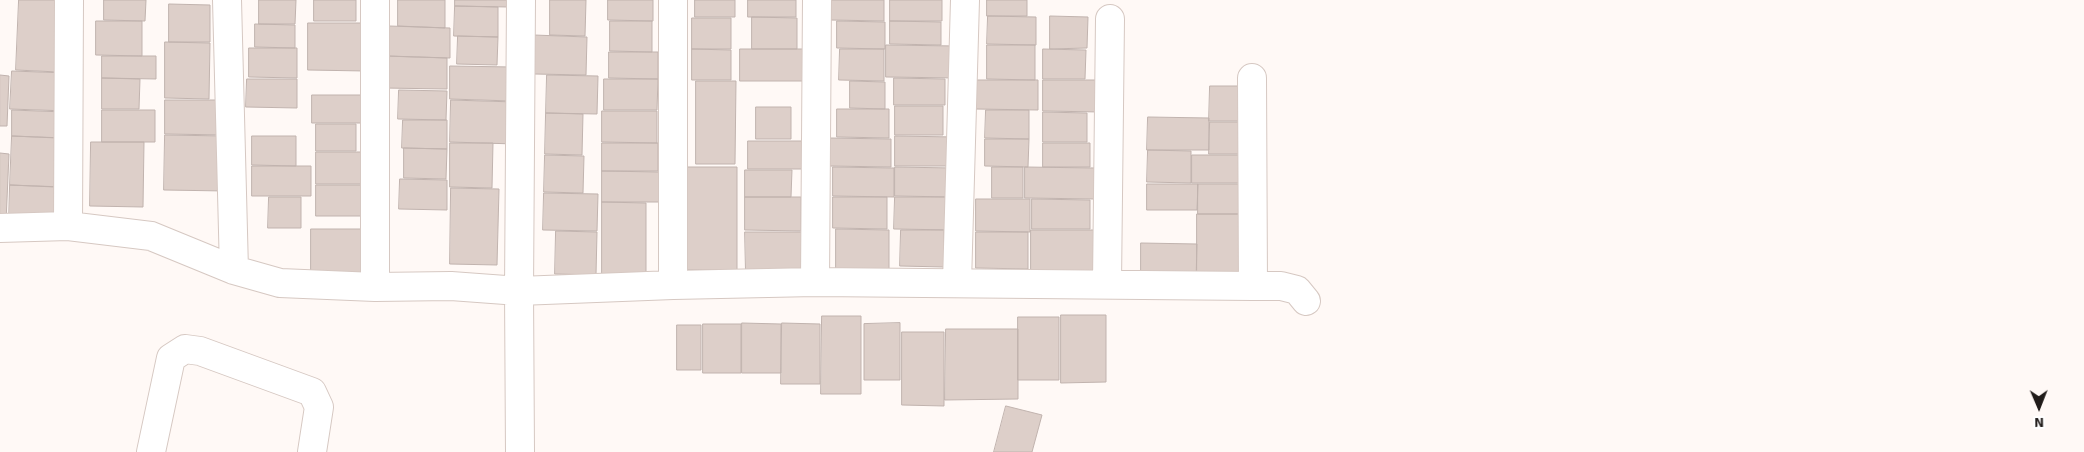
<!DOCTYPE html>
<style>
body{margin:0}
#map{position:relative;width:2084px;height:452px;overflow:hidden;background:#fff9f6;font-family:Signika,sans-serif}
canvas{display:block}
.north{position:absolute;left:2014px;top:382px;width:50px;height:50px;-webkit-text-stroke:4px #fff;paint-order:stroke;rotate:179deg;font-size:14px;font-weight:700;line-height:20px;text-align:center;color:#201b19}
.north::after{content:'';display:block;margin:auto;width:18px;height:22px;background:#201b19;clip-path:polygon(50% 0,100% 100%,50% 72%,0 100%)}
</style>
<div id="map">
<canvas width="2084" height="452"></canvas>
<div class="north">N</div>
</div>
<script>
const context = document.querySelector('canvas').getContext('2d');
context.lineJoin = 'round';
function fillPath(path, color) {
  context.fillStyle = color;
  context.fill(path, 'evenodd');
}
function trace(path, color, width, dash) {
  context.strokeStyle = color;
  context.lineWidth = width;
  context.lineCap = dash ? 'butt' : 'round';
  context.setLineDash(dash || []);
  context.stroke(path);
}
const building = new Path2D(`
 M19,0H61L58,72L16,70Z
 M104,0H146L145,21L104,20Z
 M259,0H296L295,24H259Z
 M314,0H356V21H314Z
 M398,0H445V28L398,26Z
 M455,0H508V7L455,6Z
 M550,0H586L585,36L550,35Z
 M608,0H653V21L608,20Z
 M695,0H735V17H695Z
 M748,0H796V17H748Z
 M831,0H884V21L830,20Z
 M890,0H942V21H890Z
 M987,0H1027V16H987Z
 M169,4L210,5V42H169Z
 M455,6L498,7V37L454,36Z
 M988,16L1036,17V45L987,44Z
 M1050,16L1088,17L1087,48L1050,49Z
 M752,17L797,18V49H752Z
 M692,18H731V49H692Z
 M96,21H142V56L96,55Z
 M610,21H652V52L610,51Z
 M837,21L885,22V49L837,48Z
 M890,21L941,22V45L890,44Z
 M308,23H365V71L308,70Z
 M255,24L295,25V48L255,47Z
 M389,26L450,28V58L388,56Z
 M534,35L587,37L586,75L534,74Z
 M458,36L498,37L497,65L457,64Z
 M165,42L210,43L209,99L165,98Z
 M886,45L956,46V78L886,77Z
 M987,45H1035V80L987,79Z
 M249,48H297V78L249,77Z
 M692,49L731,50V80H692Z
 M740,49H810L809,81H740Z
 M840,49H884V81L839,80Z
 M1043,49L1086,50L1085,79H1043Z
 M609,52H658V79L609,78Z
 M102,56H156V79L102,78Z
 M384,56L447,58V89L383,88Z
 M450,66L512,67L511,101L450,99Z
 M12,71L68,73L67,111L10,109Z
 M0,75L9,76L7,126H0Z
 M547,75L598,76L597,114L546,113Z
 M102,78L140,79L139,109H102Z
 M894,78L945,79V105H894Z
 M247,79H297V108L246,107Z
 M604,79H658L657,110H604Z
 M975,80H1038V110L975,109Z
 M1043,80H1101L1100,112L1043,111Z
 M696,81H736L735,164H696Z
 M850,81L885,82V109L850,108Z
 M1210,86H1248V121H1209Z
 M399,90L447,91L446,120L398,119Z
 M312,95H362V123H312Z
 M165,100H225V135L165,134Z
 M451,100L515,102V144L450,142Z
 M895,106H943V135H895Z
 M756,107H791V139H756Z
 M837,109H889V138L837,137Z
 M12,110L65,112L64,138L12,136Z
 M102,110H155V142H102Z
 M986,110H1029V139L985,138Z
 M602,111H657V143L602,142Z
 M1043,112L1087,113V142H1043Z
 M546,113L583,114L582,155L545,154Z
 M1148,117L1209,118V150H1147Z
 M403,120H447V149L402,148Z
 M1210,122H1242V154H1209Z
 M316,124H356V151H316Z
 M165,135L225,136V191L164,190Z
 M12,136L58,138L56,187L10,185Z
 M252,136H296V166L252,165Z
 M895,136L955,137L954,166H895Z
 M830,138L891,139V167L829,166Z
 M985,139H1029L1028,167L985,166Z
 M748,141H806V169H748Z
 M91,142H144L143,207L90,206Z
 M450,143H493L492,188L450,187Z
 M602,143H658V171H602Z
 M1043,143H1090V167H1043Z
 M404,148L447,149L446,179L404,178Z
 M1148,150L1191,151V183L1147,182Z
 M316,152H374L373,184H316Z
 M0,153L9,154L6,222L0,221Z
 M545,155L584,156L583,193L544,192Z
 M1192,155H1242L1241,183H1192Z
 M252,166H311V196H252Z
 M687,167H737V270H686Z
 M833,167L894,168V197L833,196Z
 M895,167L953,168V197L895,196Z
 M992,167H1023V198H992Z
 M1025,167L1095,168V199L1025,198Z
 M745,170H792L791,197H745Z
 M602,171L659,172V202H602Z
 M400,179L447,180V210L399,209Z
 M1147,184H1198L1197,210H1147Z
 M1198,184H1243V214H1198Z
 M10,185L63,187L62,222L9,221Z
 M316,185H374V216H316Z
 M451,188L499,189L497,265L450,264Z
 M544,193L598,194L597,231L543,230Z
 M269,197H301V228H268Z
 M745,197H801V231L745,230Z
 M833,197H887V229L833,228Z
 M895,197H954V230L894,229Z
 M976,199H1030V232L976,231Z
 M1032,199L1090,200V229H1032Z
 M602,202L646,203V283H602Z
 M1197,214H1246L1245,284L1197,283Z
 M311,229H367V273H311Z
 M836,229L889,230V276H836Z
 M901,230H944V267L900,266Z
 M1031,230H1101V272H1031Z
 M556,231L597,232L596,275L555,274Z
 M745,232H808V274H746Z
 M976,232H1028V269L976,268Z
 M1141,243L1197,244L1196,282H1141Z
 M1061,315H1106V382L1061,383Z
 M822,316H861V394H821Z
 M1018,317H1059V380H1018Z
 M742,323L781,324V373H742Z
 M782,323L820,324V384H781Z
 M900,323V380H864V324Z
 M703,324H741V373H703Z
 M677,325H701V370H677Z
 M946,329H1018V399L945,400Z
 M902,332H944V406L902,405Z
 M1006,406L1042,415L1032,452H994Z`);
fillPath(building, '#ddcfc9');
trace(building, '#c1b3ae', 1);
const minor = new Path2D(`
 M227,0L234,270
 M375,0V287
 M1252,78L1253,286
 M68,226L69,0
 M0,228L68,226L151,236L234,270L280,283L375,287L451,286L519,291L673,285L815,282L1253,286H1281L1297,290L1306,301
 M815,282L817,0
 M957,283L965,0
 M1107,283L1110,19
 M673,285V0
 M151,452L171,358L185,349L200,351L312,392L319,407L312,452
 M520,452L519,291L521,0`);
trace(minor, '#d6c8c2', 30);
trace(minor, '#fff', 28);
</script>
